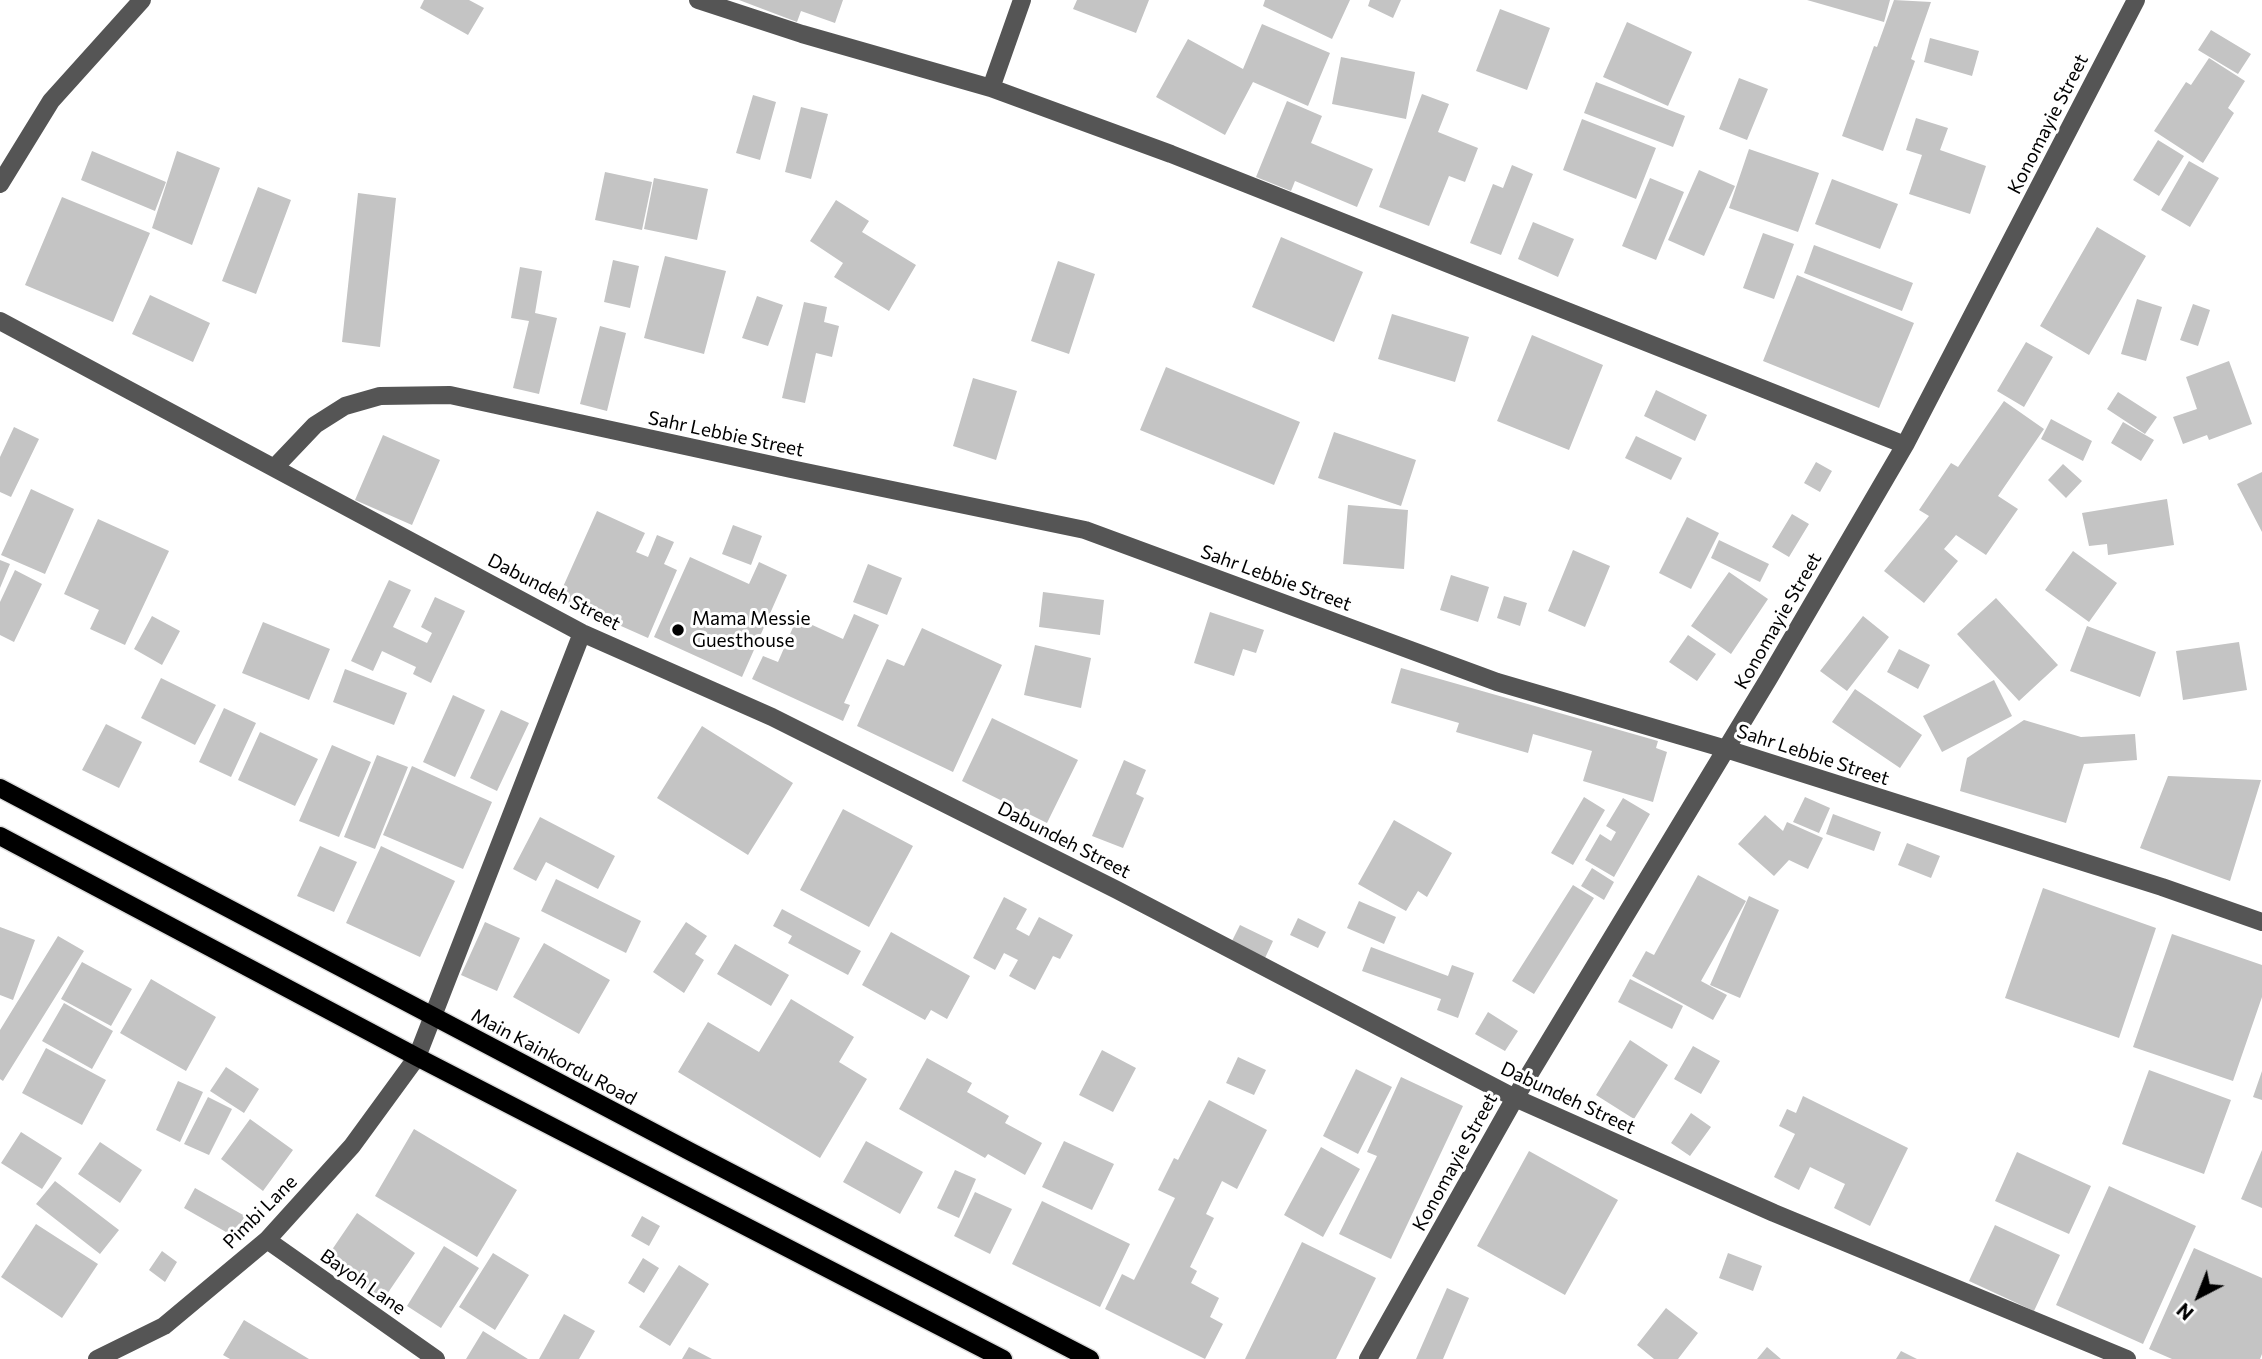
<!DOCTYPE html>
<style>
body{margin:0}
#map{position:relative;width:2262px;height:1359px;overflow:hidden;background:#fff;font-family:Commissioner,sans-serif}
canvas{display:block}
.north{position:absolute;left:2164px;top:1261px;width:70px;height:70px;-webkit-text-stroke:5px #fff;paint-order:stroke;rotate:222deg;font-size:19px;font-weight:700;line-height:28px;text-align:center;color:#000}
.north::after{content:'';display:block;margin:auto;width:24px;height:32px;background:#000;clip-path:polygon(50% 0,100% 100%,50% 72%,0 100%)}
</style>
<div id="map">
<canvas width="2262" height="1359"></canvas>
<div class="north">N</div>
</div>
<script>
const context = document.querySelector('canvas').getContext('2d');
context.lineJoin = 'round';
function fillPath(path, color) {
  context.fillStyle = color;
  context.fill(path, 'evenodd');
}
function trace(path, color, width, dash) {
  context.strokeStyle = color;
  context.lineWidth = width;
  context.lineCap = dash ? 'butt' : 'round';
  context.setLineDash(dash || []);
  context.stroke(path);
}
function write(font, color, halo, rows, align = 'center') {
  context.font = font + ' Commissioner,sans-serif';
  context.lineWidth = 6;
  context.setLineDash([]);
  context.textBaseline = 'middle';
  context.strokeStyle = halo;
  context.fillStyle = color;
  for (const [text, x, y, turn = 0] of rows) {
    context.save();
    context.translate(x, y);
    context.rotate((+turn || 0) * Math.PI / 180);
    context.textAlign = isNaN(turn) ? turn : align;
    if (halo) context.strokeText(text, 0, 0);
    context.fillText(text, 0, 0);
    context.restore();
  }
}
fillPath(new Path2D(`
 M424,0H469L484,8L468,35L420,8Z
 M739,0H843L835,23L801,11L797,22Z
 M1077,0H1149L1136,33L1073,9Z
 M1265,0H1350L1332,39L1263,6Z
 M1370,0H1401L1393,18L1368,6Z
 M1807,0H1890L1884,22Z
 M1894,0L1931,2L1911,59L1915,61L1883,151L1842,136L1874,46L1877,47Z
 M1500,9L1550,28L1527,90L1476,71Z
 M1627,22L1692,52L1668,106L1603,77Z
 M1262,24L1330,53L1308,106L1253,82L1225,135L1156,97L1188,39L1243,69Z
 M2211,30L2251,54L2238,74L2198,50Z
 M1930,38L1979,51L1972,76L1924,62Z
 M1341,57L1415,72L1406,119L1332,104Z
 M2209,58L2245,81L2228,108L2234,113L2203,163L2154,131L2186,82L2191,85Z
 M1739,78L1768,89L1747,140L1719,129Z
 M1596,82L1685,116L1673,147L1584,113Z
 M1422,94L1449,104L1438,132L1478,148L1465,182L1449,176L1429,226L1379,207Z
 M753,95L776,102L760,160L736,153Z
 M1287,101L1322,116L1311,143L1373,169L1357,207L1295,181L1291,191L1256,177Z
 M801,107L828,114L811,179L785,172Z
 M1916,118L1948,128L1940,150L1986,166L1970,214L1909,194L1922,155L1906,150Z
 M1582,119L1656,148L1636,199L1563,170Z
 M2158,140L2184,156L2159,196L2133,180Z
 M1749,149L1819,173L1798,232L1729,208Z
 M92,151L166,182L155,211L81,180Z
 M177,151L220,168L192,245L152,228Z
 M2189,161L2219,178L2190,227L2161,210Z
 M1512,165L1533,174L1501,255L1470,243L1493,184L1503,188Z
 M1699,170L1735,186L1704,256L1668,240Z
 M605,172L652,182L642,230L595,220Z
 M654,178L708,189L697,240L644,229Z
 M1650,178L1684,192L1656,260L1622,246Z
 M1832,179L1898,204L1880,249L1815,224Z
 M258,187L291,200L256,294L222,281Z
 M358,193L396,198L380,347L342,342Z
 M62,197L150,233L113,322L25,285Z
 M836,200L869,221L862,232L916,265L889,311L834,277L843,263L810,241Z
 M1533,222L1574,239L1558,277L1518,259Z
 M2097,227L2146,256L2089,355L2040,326Z
 M1763,233L1794,244L1774,299L1743,288Z
 M1281,237L1363,272L1334,342L1252,307Z
 M1814,245L1913,283L1902,311L1804,273Z
 M665,256L726,271L704,354L644,338Z
 M613,260L639,266L630,308L604,302Z
 M1058,261L1095,274L1069,354L1031,341Z
 M520,267L542,271L535,313L557,318L539,394L513,388L529,321L511,318Z
 M1797,275L1914,323L1879,408L1763,361Z
 M150,295L210,323L193,362L132,334Z
 M757,296L783,305L768,346L742,338Z
 M2137,299L2162,307L2146,361L2121,354Z
 M804,302L827,307L824,322L839,326L832,357L816,353L805,403L782,398Z
 M2193,304L2210,310L2198,346L2180,340Z
 M1392,314L1469,337L1455,382L1378,359Z
 M600,326L626,333L607,411L580,404Z
 M1532,335L1603,365L1569,450L1497,421Z
 M2026,342L2053,357L2024,407L1997,391Z
 M2229,361L2252,424L2209,440L2207,435L2183,444L2173,417L2197,409L2186,377Z
 M1166,367L1300,422L1274,485L1140,430Z
 M973,378L1017,391L996,460L953,446Z
 M1656,390L1707,415L1695,441L1644,416Z
 M2118,392L2157,417L2145,434L2107,409Z
 M2004,401L2044,429L1998,496L2018,509L1986,555L1956,535L1944,549L1958,561L1924,603L1884,571L1929,516L1919,510L1951,463L1958,467Z
 M2051,419L2092,441L2083,461L2041,439Z
 M2123,422L2154,440L2141,461L2111,443Z
 M14,427L39,439L11,497L0,492V457Z
 M1334,432L1416,460L1401,506L1318,478Z
 M383,435L440,460L412,525L355,500Z
 M1636,436L1682,458L1671,480L1625,458Z
 M1816,462L1832,471L1820,492L1804,483Z
 M2063,464L2082,481L2066,498L2048,480Z
 M2262,472V532L2237,484Z
 M31,489L74,509L45,574L1,555Z
 M2167,499L2174,545L2108,555L2107,544L2089,546L2082,513Z
 M1348,505L1408,510L1404,569L1343,564Z
 M597,511L645,533L636,552L648,557L657,535L674,542L664,564L677,570L648,638L558,598Z
 M1792,514L1809,524L1789,557L1772,547Z
 M1687,517L1719,533L1691,589L1659,573Z
 M98,519L169,551L125,645L90,629L99,610L64,594Z
 M733,525L762,536L751,565L722,554Z
 M1719,540L1769,564L1760,582L1711,558Z
 M1573,550L1610,566L1585,627L1548,611Z
 M2073,551L2117,583L2089,622L2045,590Z
 M690,557L749,584L759,562L787,575L742,677L654,637Z
 M0,560L10,564L0,588Z
 M868,564L902,578L887,615L853,602Z
 M15,570L42,584L14,642L0,635V602Z
 M1729,572L1768,599L1731,654L1691,626Z
 M1451,575L1489,587L1478,622L1440,610Z
 M389,580L411,590L393,627L427,643L432,633L421,627L435,597L465,611L431,683L413,674L416,667L382,651L373,671L351,661Z
 M1043,592L1104,600L1100,635L1039,627Z
 M1504,596L1527,603L1520,626L1497,618Z
 M1996,598L2058,665L2019,701L1957,634Z
 M1210,612L1264,630L1256,653L1243,649L1234,676L1194,663Z
 M854,614L879,625L844,703L850,705L843,721L752,679L763,656L778,662L797,618L843,639Z
 M152,616L180,631L162,665L134,649Z
 M1863,616L1889,637L1847,691L1820,671Z
 M263,622L330,649L309,700L242,673Z
 M2087,626L2156,652L2140,697L2070,671Z
 M922,628L1002,665L953,772L857,726L887,659L904,666Z
 M1688,635L1716,654L1697,681L1669,662Z
 M2239,642L2247,690L2183,700L2176,651Z
 M1035,645L1091,658L1081,708L1024,695Z
 M1899,649L1930,665L1918,689L1887,672Z
 M1401,668L1658,741L1656,748L1667,752L1653,802L1583,781L1592,751L1533,734L1528,753L1456,732L1459,723L1391,703Z
 M345,669L407,693L394,725L333,702Z
 M161,678L216,705L195,745L141,718Z
 M1994,680L2012,716L1942,752L1923,716Z
 M1855,689L1922,735L1900,768L1832,722Z
 M453,695L485,710L455,777L423,762Z
 M224,708L256,723L231,777L199,762Z
 M501,710L529,723L497,791L470,778Z
 M992,718L1078,760L1047,823L962,781Z
 M2024,720L2081,737L2135,734L2137,760L2084,764L2066,823L1960,791L1967,758Z
 M106,724L142,742L119,788L82,770Z
 M702,726L793,783L748,855L657,798Z
 M260,732L318,759L295,806L238,780Z
 M332,745L371,762L339,837L299,821Z
 M377,755L408,767L375,849L344,837Z
 M1124,760L1146,770L1136,794L1144,798L1123,848L1092,836Z
 M412,766L492,802L463,869L383,835Z
 M2168,776L2261,780L2230,881L2140,848Z
 M1584,797L1605,810L1573,865L1551,853Z
 M1805,797L1830,808L1819,833L1793,822Z
 M1623,798L1650,814L1614,877L1585,860L1600,834L1611,841L1616,832L1606,826Z
 M843,809L913,846L869,927L800,890Z
 M1833,814L1881,832L1874,851L1826,834Z
 M1765,815L1783,831L1787,822L1823,838L1808,869L1789,860L1774,876L1738,844Z
 M540,817L615,856L598,889L546,862L536,881L513,869Z
 M1394,820L1452,853L1427,897L1418,891L1406,911L1358,884Z
 M1907,843L1940,856L1931,878L1898,865Z
 M320,846L357,862L334,912L297,896Z
 M381,846L455,881L420,957L346,923Z
 M1592,868L1614,882L1604,900L1581,886Z
 M1698,875L1746,901L1701,981L1727,995L1713,1020L1632,976L1646,951L1654,955Z
 M556,879L641,921L626,953L541,911Z
 M1573,885L1594,898L1534,994L1512,981Z
 M2043,888L2156,928L2119,1038L2005,998Z
 M1749,896L1779,910L1740,998L1710,985Z
 M1004,897L1027,909L1016,929L1029,936L1039,917L1073,935L1060,959L1053,956L1035,990L1009,976L1018,960L1004,953L995,970L973,958Z
 M1359,901L1396,917L1384,944L1347,928Z
 M782,909L861,951L848,975L788,943L792,936L773,926Z
 M1298,918L1326,932L1318,948L1290,935Z
 M485,922L520,938L497,991L461,975Z
 M686,922L707,936L695,954L704,960L684,993L653,972Z
 M1240,925L1273,941L1265,958L1232,941Z
 M0,927L35,940L13,1000L0,995Z
 M891,932L970,976L947,1019L931,1010L925,1020L862,985Z
 M2172,934L2262,965V997L2233,1081L2133,1047Z
 M58,936L84,951L3,1081L0,1079V1030Z
 M544,943L610,980L579,1034L513,997Z
 M735,944L789,975L771,1006L717,974Z
 M1371,947L1448,976L1452,965L1474,973L1458,1018L1437,1010L1441,999L1362,971Z
 M82,962L132,989L111,1026L61,999Z
 M151,979L216,1017L186,1071L120,1033Z
 M1630,979L1683,1006L1672,1029L1618,1002Z
 M791,999L854,1037L839,1062L867,1079L820,1158L678,1072L708,1022L759,1052Z
 M64,1003L113,1031L92,1069L42,1041Z
 M1488,1012L1518,1031L1505,1051L1475,1034Z
 M1630,1040L1668,1065L1634,1119L1596,1095Z
 M1693,1046L1720,1061L1701,1094L1674,1079Z
 M46,1048L106,1080L82,1125L22,1093Z
 M1102,1050L1136,1068L1113,1112L1079,1095Z
 M1238,1057L1266,1070L1254,1095L1226,1083Z
 M927,1058L972,1083L967,1092L1009,1116L1005,1123L1042,1143L1025,1175L988,1154L985,1158L899,1109Z
 M226,1067L259,1089L244,1113L210,1091Z
 M1356,1069L1392,1087L1358,1154L1323,1136Z
 M2149,1070L2231,1100L2204,1174L2122,1144Z
 M2262,1071V1100L2253,1097Z
 M1401,1077L1463,1106L1391,1259L1339,1234L1377,1156L1367,1152Z
 M178,1081L203,1092L180,1142L156,1130Z
 M1803,1096L1908,1148L1870,1226L1834,1208L1845,1184L1810,1167L1799,1190L1774,1177L1795,1134L1779,1126L1787,1109L1796,1113Z
 M208,1097L232,1109L209,1155L184,1144Z
 M1209,1100L1267,1130L1237,1189L1222,1181L1206,1214L1214,1218L1190,1267L1197,1271L1191,1283L1219,1298L1210,1317L1223,1324L1205,1359L1105,1309L1122,1274L1134,1280L1175,1198L1158,1190L1174,1158L1178,1160Z
 M1691,1113L1711,1127L1690,1156L1671,1143Z
 M250,1119L293,1150L263,1191L221,1159Z
 M414,1129L517,1190L477,1257L375,1196Z
 M21,1132L62,1158L42,1189L1,1163Z
 M866,1141L923,1172L900,1214L843,1182Z
 M1064,1141L1114,1164L1092,1210L1042,1187Z
 M100,1142L142,1170L120,1203L78,1174Z
 M1321,1147L1360,1169L1323,1237L1284,1215Z
 M2262,1150V1208L2241,1199Z
 M1529,1151L1618,1200L1565,1295L1477,1246Z
 M2017,1152L2091,1186L2069,1234L1995,1201Z
 M955,1170L976,1179L959,1218L937,1208Z
 M55,1181L119,1230L100,1254L36,1204Z
 M2109,1186L2196,1226L2143,1344L2056,1305Z
 M195,1188L245,1216L233,1236L184,1208Z
 M975,1192L1012,1209L990,1254L954,1236Z
 M1042,1201L1130,1244L1100,1307L1012,1264Z
 M357,1213L415,1253L383,1300L325,1260Z
 M642,1216L660,1226L649,1246L631,1236Z
 M36,1224L98,1264L62,1318L1,1277Z
 M1995,1225L2060,1255L2034,1311L1969,1281Z
 M1302,1242L1376,1278L1336,1359H1245Z
 M444,1246L479,1268L441,1328L407,1306Z
 M2194,1248L2262,1278V1354L2260,1359H2172L2149,1349Z
 M162,1251L177,1262L165,1282L149,1270Z
 M493,1253L529,1275L495,1330L459,1307Z
 M1728,1253L1762,1266L1753,1291L1719,1278Z
 M643,1258L659,1268L644,1293L628,1283Z
 M679,1265L709,1284L670,1346L639,1327Z
 M1447,1288L1469,1298L1443,1359H1416Z
 M1666,1308L1698,1333L1678,1359H1654L1637,1345Z
 M564,1314L595,1331L579,1359H539Z
 M244,1320L309,1359H230L223,1355Z
 M483,1331L528,1359H466Z
 M689,1347L712,1359H682Z
 M1767,1347L1781,1359H1757Z
 M1901,1351L1917,1359H1896Z`), '#c4c4c4');
const major = new Path2D(`
 M0,788L691,1152L1090,1359
 M0,836L417,1057L1003,1359`);
trace(major, '#dbdbdb', 21);
trace(new Path2D(`
 M698,0L802,34L991,88L1171,154L1905,445
 M991,88L1022,0
 M0,184L51,101L142,0
 M0,321L582,633L772,717L1117,890L1515,1098L1774,1213L2127,1359
 M275,467L315,425L345,406L380,396L450,395L791,469L1085,530L1497,682L1726,749L2162,887L2262,922
 M267,1240L436,1359
 M97,1359L164,1326L267,1240L352,1146L417,1057L582,633
 M1368,1359L1515,1098L1769,678L1905,445L2136,0`), '#555', 18);
trace(major, '#000', 18);
for (const [x, y, r, color] of [
 [678,630,7,"#000"]
]) {
  const dot = new Path2D();
  dot.arc(x, y, r, 0, 2 * Math.PI);
  context.fillStyle = color;
  context.fill(dot);
  trace(dot, '#fff', 2.5);
}
write('19px', '#000', '#fff', [
 ["Konomayie Street",2048,124,-63],
 ["Sahr Lebbie Street",726,434,12],
 ["Sahr Lebbie Street",1276,578,20],
 ["Dabundeh Street",554,592,27],
 ["Konomayie Street",1778,621,-60],
 ["Sahr Lebbie Street",1813,755,18],
 ["Dabundeh Street",1064,840,27],
 ["Main Kainkordu Road",554,1057,28],
 ["Dabundeh Street",1568,1098,25],
 ["Konomayie Street",1455,1162,-61],
 ["Pimbi Lane",260,1212,-45],
 ["Bayoh Lane",363,1282,35]
]);
write('19px', '#000', '#fff', [
 ["Mama Messie",692,619],
 ["Guesthouse",692,641]
], 'left');
</script>
